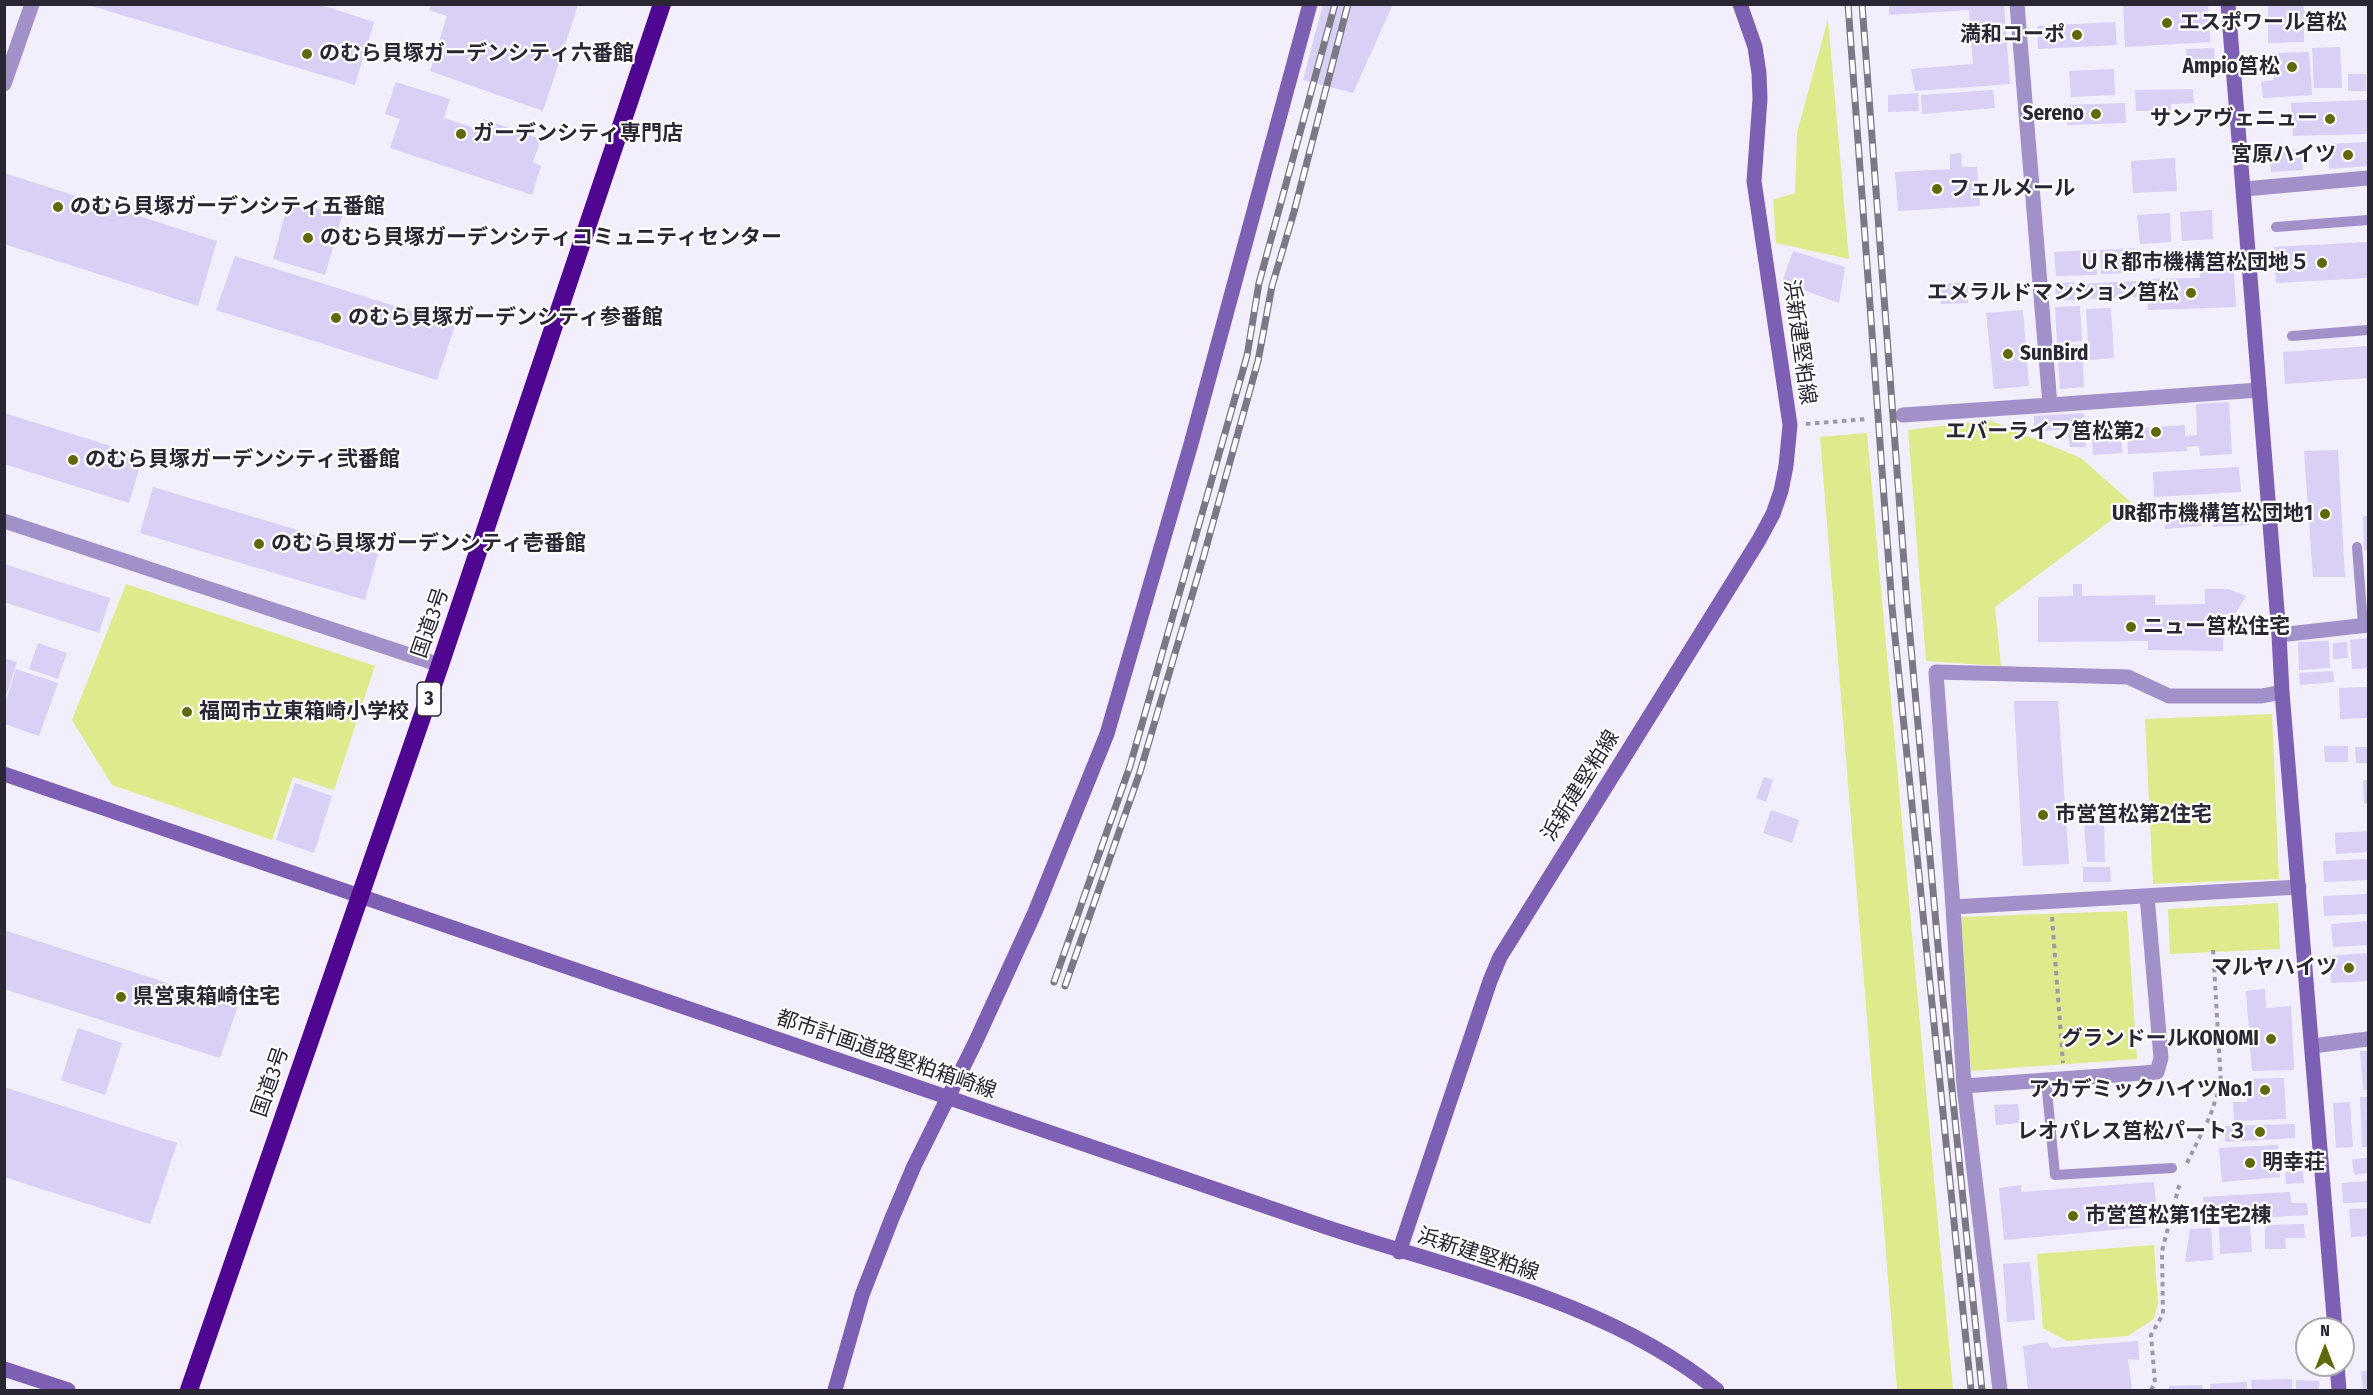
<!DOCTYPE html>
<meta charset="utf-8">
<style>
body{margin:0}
#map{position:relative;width:2373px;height:1395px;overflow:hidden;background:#f2eefc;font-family:"Fira Sans Condensed",sans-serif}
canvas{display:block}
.frame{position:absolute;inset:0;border:6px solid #2a2633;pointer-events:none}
.north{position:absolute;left:2295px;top:1317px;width:60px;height:60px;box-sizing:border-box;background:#fff;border:2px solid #aaa8ad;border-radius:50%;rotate:0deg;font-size:16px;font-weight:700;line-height:24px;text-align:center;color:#2a2633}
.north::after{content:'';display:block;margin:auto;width:21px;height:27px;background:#61680a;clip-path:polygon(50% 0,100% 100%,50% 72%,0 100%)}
</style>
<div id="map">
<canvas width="2373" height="1395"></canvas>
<div class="frame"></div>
<div class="north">N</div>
</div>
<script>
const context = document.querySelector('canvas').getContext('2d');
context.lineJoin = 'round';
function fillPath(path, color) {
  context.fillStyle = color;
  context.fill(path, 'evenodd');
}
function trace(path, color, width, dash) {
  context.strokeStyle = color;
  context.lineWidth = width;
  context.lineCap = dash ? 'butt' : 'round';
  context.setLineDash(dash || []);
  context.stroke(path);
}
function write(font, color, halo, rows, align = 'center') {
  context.font = font + ' "Fira Sans Condensed","Noto Sans JP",sans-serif';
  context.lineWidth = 4.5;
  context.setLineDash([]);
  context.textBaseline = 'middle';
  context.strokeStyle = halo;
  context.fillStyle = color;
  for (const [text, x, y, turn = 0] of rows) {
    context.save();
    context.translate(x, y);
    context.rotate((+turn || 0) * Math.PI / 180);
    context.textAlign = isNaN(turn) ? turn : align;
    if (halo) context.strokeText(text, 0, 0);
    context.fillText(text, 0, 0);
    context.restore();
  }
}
fillPath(new Path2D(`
 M1828,19L1849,259L1776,243L1773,200L1795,193L1797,133Z
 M1989,420L2081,458L2133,504L1995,607L2001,666L1926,661L1908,430Z
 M1867,433L1953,1390H1897L1820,437Z
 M126,584L375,666L334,790L293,777L272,840L112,785L72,720Z
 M2272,714L2279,879L2153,884L2145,719Z
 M2278,903L2280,949L2170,954L2168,909Z
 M2127,911L2137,1059L1971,1071L1960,917Z
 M2154,1245L2158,1303L2154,1319L2128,1336L2067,1341L2043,1328L2037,1254Z`), '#dfea8c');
fillPath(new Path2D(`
 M85,4H318L374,22L355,85Z
 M1323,4H1393L1353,93L1303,80Z
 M1889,4H2004L2010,84L1915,91L1911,69L1973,64L1969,10L1889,15Z
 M2123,4H2208L2210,42L2125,47Z
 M2268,4H2303L2304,12L2336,11L2337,22L2304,24V42L2268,43Z
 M431,5H578L543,111L430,71L447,16L429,10Z
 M2115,22L2117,45L2038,49L2037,26Z
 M2340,47L2342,88H2314L2312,48Z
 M2214,48L2215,74L2188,75L2186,49Z
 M2309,52L2312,95L2263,98L2261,82L2274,80L2273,53Z
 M2114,69L2115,95L2071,97L2069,71Z
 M2348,74H2366V91H2348Z
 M396,82L450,99L444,118L480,130L483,119L541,139L533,162L541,166L532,195L390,148L400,119L385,114Z
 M2193,89L2194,103L2171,104V111H2136L2135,90Z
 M1993,90L1995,108L1922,114L1921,95Z
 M1918,93L1919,111L1888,112V95Z
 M2368,100V134L2293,136L2291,103Z
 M2125,103L2126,123L2067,125L2066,105Z
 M2368,142V166L2329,169L2328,144Z
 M2302,149L2303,170L2271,172L2270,151Z
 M1961,153L1962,167H1977L1980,206L1898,211L1895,172L1950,169V154Z
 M2175,158L2177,191L2133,193L2131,161Z
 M4,173L217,241L198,306L4,244Z
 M289,200L342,216L325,275L273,259Z
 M2212,210L2213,239L2182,241L2180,212Z
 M2170,213L2171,242L2140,244L2137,215Z
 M2368,242V278L2276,283L2274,247Z
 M2134,248L2136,273L2101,274L2100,250Z
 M2096,250L2097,275L2056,276L2054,252Z
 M1793,251L1845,267L1839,303L1782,282Z
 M235,256L455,325L437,380L216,310Z
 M2233,258L2236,307L2148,310L2146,279L2200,278L2199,259Z
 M2136,281L2137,297L2080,299L2078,284Z
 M1968,282V303L1941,304L1940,284Z
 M2074,282L2076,300L2056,301L2055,283Z
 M2080,306L2082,341L2057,343L2055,307Z
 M2111,308L2114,358L2089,360L2086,309Z
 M2023,310L2029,386L1994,389L1986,313Z
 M2082,345L2084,387L2060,389L2057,346Z
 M2368,346V378L2285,384L2283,352Z
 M2229,402L2232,454L2200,456L2199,446L2186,447L2187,451L2128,454L2127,429L2185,425V436L2197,435L2196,404Z
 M4,413L143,456L129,503L4,464Z
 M2084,413L2086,447H2070L2067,429L2034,432V416Z
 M2121,423L2122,453L2093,455L2091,425Z
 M2338,450L2345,577H2313L2304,451Z
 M2239,467L2241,492L2154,497L2153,472Z
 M153,487L378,554L365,600L140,533Z
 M2202,503V526L2165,529L2164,505Z
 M2247,503L2249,525L2213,527V506Z
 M2363,516H2368V550H2364Z
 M4,564L110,598L99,633L4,602Z
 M2073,584H2082V596L2155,595V605L2205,604V589H2228L2246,596L2235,614H2224L2223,651L2148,650V641L2038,642V597L2073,596Z
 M2368,638V668L2352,669L2350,640Z
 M2329,641L2330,668L2299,670L2298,642Z
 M2347,642L2348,658L2333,659V643Z
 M38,643L67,653L58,679L29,669Z
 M4,658L17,662L5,699H4Z
 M16,669L58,683L39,736L5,724V704Z
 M2333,671L2334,682L2300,685L2299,673Z
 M2368,687V718L2340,719L2339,688Z
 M2014,701H2058L2069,864L2023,866Z
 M2324,746H2348V762H2325Z
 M2355,747H2368V763H2356Z
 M1764,777L1773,780L1766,802L1756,798Z
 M2363,780H2368V803L2364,804Z
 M295,783L332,796L314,853L276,840Z
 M1771,810L1799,820L1792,843L1763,833Z
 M2104,822L2105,862H2087L2084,823Z
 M2368,831V852L2336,854L2335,833Z
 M2368,859V880L2324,882L2323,861Z
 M2083,867H2110L2111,882H2083Z
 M2368,894V914L2324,916L2323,896Z
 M2368,921V945L2333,947L2331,924Z
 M4,930L238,1006L220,1058L4,989Z
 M2368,953V981L2331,983L2329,956Z
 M2265,989L2266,1008L2291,1006L2294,1070L2252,1071L2246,991Z
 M78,1028L122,1043L105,1095L61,1080Z
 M2360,1051H2368V1090H2363Z
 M2284,1078L2286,1119L2234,1121L2233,1102H2247L2246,1079Z
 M4,1087L177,1143L150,1224L4,1177Z
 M2360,1097H2368V1147H2362Z
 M2350,1102L2353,1147L2336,1148L2333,1103Z
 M2018,1104L2020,1123L1996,1125L1994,1105Z
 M2295,1124V1138L2225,1142V1126Z
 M2278,1145L2280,1177L2222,1182L2219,1148Z
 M2368,1158V1173L2354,1175L2352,1159Z
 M2303,1171L2304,1183L2286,1184L2285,1172Z
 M2368,1181V1202L2343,1203L2342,1183Z
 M2154,1182L2156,1204L2143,1205L2145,1227L2004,1240L1999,1188L2021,1185V1192Z
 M2290,1192L2291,1203H2307L2308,1215L2205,1221L2203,1197Z
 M2368,1208V1236L2351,1237L2349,1209Z
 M2304,1224L2305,1238H2285L2286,1249H2265V1225Z
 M2250,1226L2252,1252L2220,1254L2219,1227Z
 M2211,1228L2213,1260L2185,1262L2190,1229Z
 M2030,1262L2035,1320L2007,1322L2003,1264Z
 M2138,1341L2139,1360L2128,1359L2132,1390H2028L2023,1346L2047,1342L2051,1348Z
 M2361,1371H2368V1390H2363Z
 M2292,1379V1390H2252L2251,1380Z
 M2296,1380L2319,1381V1390H2296Z
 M2247,1382V1390H2210V1384Z
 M2202,1385L2203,1390H2169V1386Z`), '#dacff5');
trace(new Path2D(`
 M1806,424L1866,419
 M2052,917L2063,1063
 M2187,1163L2210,1116L2221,1084L2213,949
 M2151,1390L2155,1383L2151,1335L2163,1314L2162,1251L2180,1182`), '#9d99a7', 4, [4.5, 4.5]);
trace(new Path2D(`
 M2276,227L2368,220
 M2292,336L2368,330
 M2357,547L2363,625
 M2046,1080L2055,1175L2172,1168`), '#a290c9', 10);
trace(new Path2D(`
 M4,84L32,4
 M2244,189L2368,178
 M2050,405L2259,390
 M1903,415L2050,405L2017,4
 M4,521L440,665
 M2279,635L2368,625
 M2282,692L2262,696H2169L2128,677L1936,672L1953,907L2299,887
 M1953,907L1964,1086L2157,1072L2161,1058L2147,896
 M2312,1046L2368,1039
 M1964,1086L2000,1390`), '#a290c9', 15);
trace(new Path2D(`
 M2228,4L2279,635L2282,692L2335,1329
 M4,774L1323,1226C1455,1270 1607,1301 1717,1390
 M1399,1252L1490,981L1500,957L1759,540L1773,514L1781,491L1786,466L1790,425L1754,181L1760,99L1759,73L1755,47L1740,4
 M2337,1365L2339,1390
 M4,1369L68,1390
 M835,1390L862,1295L892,1218L914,1166L975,1043L1035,912L1107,734L1191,444L1310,4`), '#7d5fb3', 15);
trace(new Path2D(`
 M189,1390L440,665L662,4`), '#4f0791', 18);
const rail = new Path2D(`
 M1848,4L1892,607L1971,1390
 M1862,4L1907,603L1941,979L1982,1390
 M1054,982L1130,766L1247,356L1259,283L1335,4
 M1065,986L1140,772L1204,555L1258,361L1272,286L1294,212L1348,4`);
trace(rail, '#7c7885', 7);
trace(rail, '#fff', 4.5, [14]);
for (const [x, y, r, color] of [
 [2167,23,6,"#61680a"],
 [2077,35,6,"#61680a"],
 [307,54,6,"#61680a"],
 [2292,67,6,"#61680a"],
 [2096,114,6,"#61680a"],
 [2330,119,6,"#61680a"],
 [461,134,6,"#61680a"],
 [2348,155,6,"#61680a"],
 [1937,189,6,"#61680a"],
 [58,207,6,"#61680a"],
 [308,238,6,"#61680a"],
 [2322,263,6,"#61680a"],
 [2191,293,6,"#61680a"],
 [336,318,6,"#61680a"],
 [2008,354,6,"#61680a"],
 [2156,432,6,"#61680a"],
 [73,460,6,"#61680a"],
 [2325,514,6,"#61680a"],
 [259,544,6,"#61680a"],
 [2131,627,6,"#61680a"],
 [187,712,6,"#61680a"],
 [2043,815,6,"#61680a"],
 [2349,968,6,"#61680a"],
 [121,997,6,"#61680a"],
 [2271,1039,6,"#61680a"],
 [2265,1090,6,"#61680a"],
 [2260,1132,6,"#61680a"],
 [2250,1163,6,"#61680a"],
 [2073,1216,6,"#61680a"]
]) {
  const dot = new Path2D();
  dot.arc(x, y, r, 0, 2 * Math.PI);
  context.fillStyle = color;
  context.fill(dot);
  trace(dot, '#fff', 2);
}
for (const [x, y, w] of [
 [429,699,24]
]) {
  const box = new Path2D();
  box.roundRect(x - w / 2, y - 17, w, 34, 4.5);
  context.fillStyle = '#fff';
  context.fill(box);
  trace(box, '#2a2633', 1.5);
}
write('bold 20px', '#2a2633', null, [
 ["3",429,699]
]);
write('bold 21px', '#2a2633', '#fff', [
 ["エスポワール筥松",2179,23],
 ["満和コーポ",2065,35,"right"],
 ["のむら貝塚ガーデンシティ六番館",319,54],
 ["Ampio筥松",2280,67,"right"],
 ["Sereno",2084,114,"right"],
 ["サンアヴェニュー",2318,119,"right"],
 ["ガーデンシティ専門店",473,134],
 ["宮原ハイツ",2336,155,"right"],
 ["フェルメール",1949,189],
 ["のむら貝塚ガーデンシティ五番館",70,207],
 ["のむら貝塚ガーデンシティコミュニティセンター",320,238],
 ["ＵＲ都市機構筥松団地５",2310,263,"right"],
 ["エメラルドマンション筥松",2179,293,"right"],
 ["のむら貝塚ガーデンシティ参番館",348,318],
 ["SunBird",2020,354],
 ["エバーライフ筥松第2",2144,432,"right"],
 ["のむら貝塚ガーデンシティ弐番館",85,460],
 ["UR都市機構筥松団地1",2313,514,"right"],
 ["のむら貝塚ガーデンシティ壱番館",271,544],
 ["ニュー筥松住宅",2143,627],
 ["福岡市立東箱崎小学校",199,712],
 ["市営筥松第2住宅",2055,815],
 ["マルヤハイツ",2337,968,"right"],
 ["県営東箱崎住宅",133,997],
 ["グランドールKONOMI",2259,1039,"right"],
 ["アカデミックハイツNo.1",2253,1090,"right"],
 ["レオパレス筥松パート３",2248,1132,"right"],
 ["明幸荘",2262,1163],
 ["市営筥松第1住宅2棟",2085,1216]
], 'left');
write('21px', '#2a2633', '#fff', [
 ["浜新建堅粕線",1799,342,82],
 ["国道3号",431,623,-71],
 ["浜新建堅粕線",1581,786,-58],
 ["都市計画道路堅粕箱崎線",886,1055,19],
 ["国道3号",271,1082,-71],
 ["浜新建堅粕線",1478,1255,18]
]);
</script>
